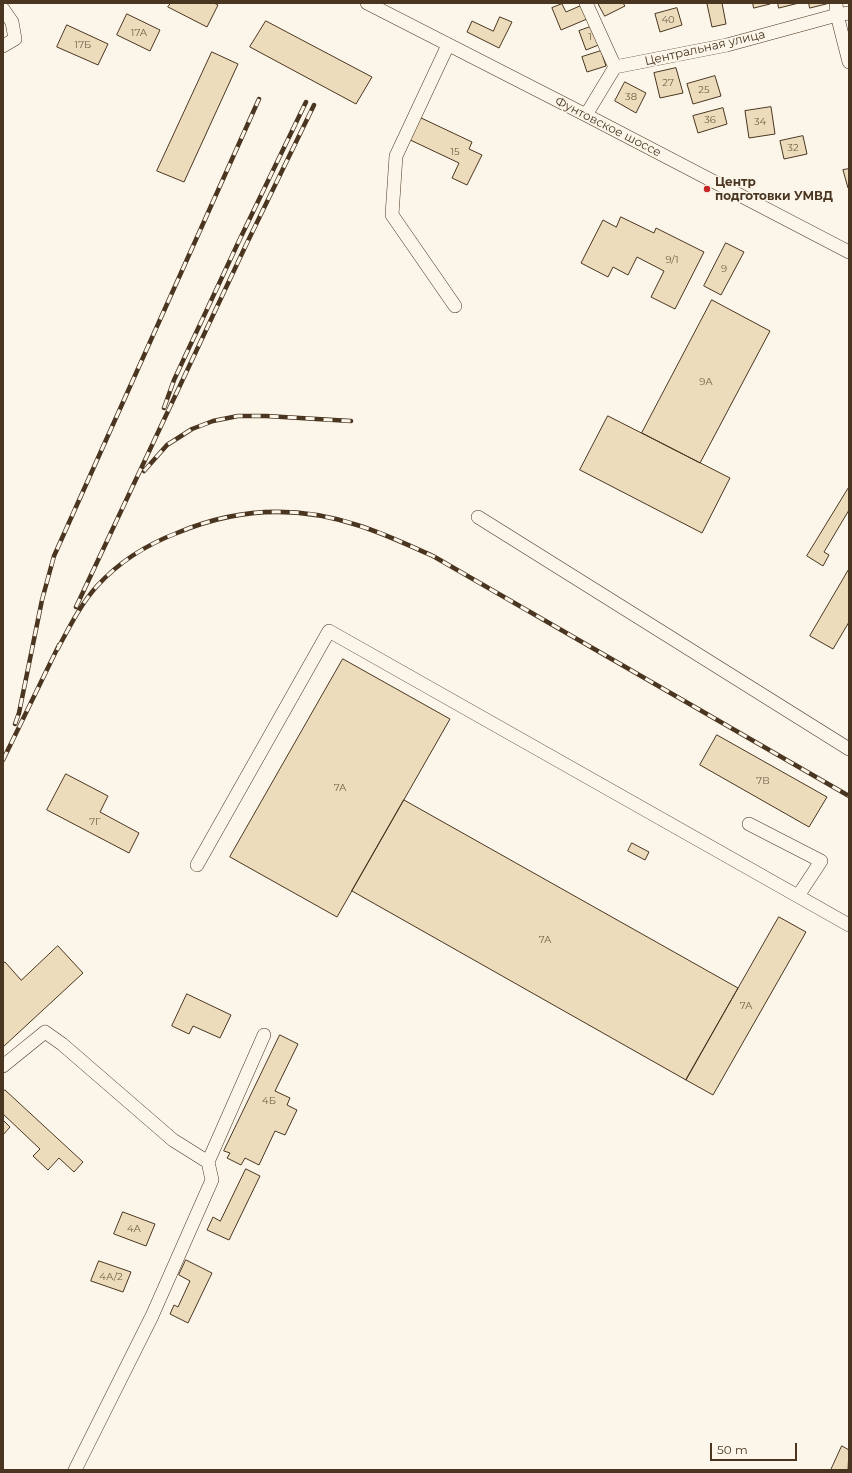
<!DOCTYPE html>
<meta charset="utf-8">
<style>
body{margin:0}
#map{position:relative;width:852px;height:1473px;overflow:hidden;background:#fbf6e9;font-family:Montserrat,sans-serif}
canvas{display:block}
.frame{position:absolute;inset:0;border:4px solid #4a3520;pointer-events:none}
.scale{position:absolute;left:710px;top:1443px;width:87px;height:18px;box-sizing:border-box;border:2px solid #4a3520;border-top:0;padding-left:5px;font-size:12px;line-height:14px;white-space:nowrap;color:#4a3520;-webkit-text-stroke:3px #fbf6e9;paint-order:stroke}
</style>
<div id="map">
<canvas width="852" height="1473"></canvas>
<div class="frame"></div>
<div class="scale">50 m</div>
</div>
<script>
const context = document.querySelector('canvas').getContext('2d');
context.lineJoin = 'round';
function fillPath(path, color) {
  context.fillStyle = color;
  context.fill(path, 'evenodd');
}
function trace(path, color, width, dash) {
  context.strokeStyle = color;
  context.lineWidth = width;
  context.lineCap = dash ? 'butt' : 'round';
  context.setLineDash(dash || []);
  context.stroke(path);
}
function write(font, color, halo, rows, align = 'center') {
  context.font = font + ' Montserrat,sans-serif';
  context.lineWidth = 3;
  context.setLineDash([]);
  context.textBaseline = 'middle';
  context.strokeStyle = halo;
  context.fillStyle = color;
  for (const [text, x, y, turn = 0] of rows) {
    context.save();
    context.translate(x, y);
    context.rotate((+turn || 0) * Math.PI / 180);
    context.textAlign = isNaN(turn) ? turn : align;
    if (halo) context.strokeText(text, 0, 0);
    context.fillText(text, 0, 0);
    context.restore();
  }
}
const building = new Path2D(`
 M171,3H214L218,5L207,27L168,7Z
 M598,3H623L625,6L605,16Z
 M713,3H722L726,24L712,27L707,4Z
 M753,3H770V4L754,8Z
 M778,3H799L779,8Z
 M809,3H830L810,8Z
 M562,4L566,12L582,5L587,19L561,30L552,8Z
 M677,8L682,25L660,32L655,14Z
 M127,14L160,30L150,51L117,35Z
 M500,17L512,22L499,48L467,32L472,21L493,31Z
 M266,21L372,77L356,104L250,47Z
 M67,25L108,44L98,65L57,47Z
 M593,26L601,44L586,50L579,31Z
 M601,51L606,66L587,72L582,57Z
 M212,52L238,64L184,182L157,171Z
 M676,68L683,93L660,98L654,73Z
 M715,76L721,96L693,104L687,84Z
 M625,82L646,93L636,113L615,101Z
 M771,107L775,134L749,138L745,111Z
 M723,108L727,124L698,133L693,116Z
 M417,116L472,142L469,149L482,155L467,185L452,178L459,163L406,138Z
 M803,136L807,154L784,159L780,141Z
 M849,169V188H848L843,170Z
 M621,217L654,233L656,228L704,252L675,309L651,297L664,271L637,257L628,275L613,267L608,277L581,263L603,220L616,227Z
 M726,243L744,252L721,295L704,286Z
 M712,300L770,331L700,463L642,433Z
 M608,416L730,478L702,533L580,470Z
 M849,487V510L824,552L829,555L823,566L807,556Z
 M849,569V622L833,649L810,636Z
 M343,659L450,719L337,917L230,857Z
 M717,735L827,797L809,827L700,765Z
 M66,774L108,796L100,812L139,833L129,853L47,810Z
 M404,800L738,988L686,1080L352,891Z
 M632,843L649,852L645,860L628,851Z
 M779,917L806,932L713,1095L686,1080Z
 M58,946L83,973L3,1047V963L5,962L21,980Z
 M187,994L231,1015L220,1038L193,1026L189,1034L172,1026Z
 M280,1035L298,1044L275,1091L290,1098L287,1105L297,1110L285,1135L275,1131L259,1165L245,1158L241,1165L227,1158L230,1153L224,1151Z
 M5,1090L83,1162L74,1172L59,1158L48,1170L33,1156L40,1149L3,1114V1092Z
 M3,1120L10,1127L3,1135Z
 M246,1169L260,1176L229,1240L207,1230L213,1217L220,1221Z
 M123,1212L155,1224L146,1246L114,1234Z
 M186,1260L212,1273L188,1323L170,1314L174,1305L178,1307L190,1281L179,1275Z
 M99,1261L131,1272L123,1292L91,1281Z
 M842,1446L849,1450L848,1470H831Z`);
fillPath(building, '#ecdcbc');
trace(building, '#4a3520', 1);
const minor = new Path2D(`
 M367,3L586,115L849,252
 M586,3L615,67
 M836,3L837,15L849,62
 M3,9L12,22L15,39L3,46
 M448,45L396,156L392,215L455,306
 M586,115L615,67L727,45L837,15L849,13
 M478,517L849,749
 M749,824L821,861L798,896
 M197,865L329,631L849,925
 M3,1066L45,1032L62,1044L173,1140L208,1162L212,1180L152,1316L75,1470
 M208,1162L264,1035`);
trace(minor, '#4a3520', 14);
trace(minor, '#fbf6e9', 13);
const rail = new Path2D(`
 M164,408L174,380L238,243L306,102
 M144,471L167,445L192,429L213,421L238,416H266L351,421
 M76,607L246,245L314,105
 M57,650C69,628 80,605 97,586C119,562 148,544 177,533C236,508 296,505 357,525C383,533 408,545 433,556L849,796
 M15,724L19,713L42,600L54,556L259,99
 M3,760L59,645`);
trace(rail, '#4a3520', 4.5);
trace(rail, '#fbf6e9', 3, [9]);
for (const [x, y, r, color] of [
 [707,189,4,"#c62828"]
]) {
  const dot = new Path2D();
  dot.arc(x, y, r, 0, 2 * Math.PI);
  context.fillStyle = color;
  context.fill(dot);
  trace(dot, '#fbf6e9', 1.5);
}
write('10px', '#725f47', null, [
 ["40",668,20],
 ["17А",139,33],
 ["1",590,37],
 ["17Б",83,45],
 ["27",668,83],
 ["25",704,90],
 ["38",631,97],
 ["36",710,120],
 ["34",760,122],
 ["32",793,148],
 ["15",455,152],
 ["9/1",672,260],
 ["9",724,269],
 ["9А",706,382],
 ["7В",763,781],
 ["7А",340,788],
 ["7Г",95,822],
 ["7А",545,940],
 ["7А",746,1006],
 ["4Б",269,1101],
 ["4А",134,1229],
 ["4А/2",111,1277]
]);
write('12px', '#4a3520', '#fbf6e9', [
 ["Центральная улица",705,48,-13],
 ["Фунтовское шоссе",608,127,27]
]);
write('bold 12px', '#4a3520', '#fbf6e9', [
 ["Центр",715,182],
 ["подготовки УМВД",715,196]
], 'left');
</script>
